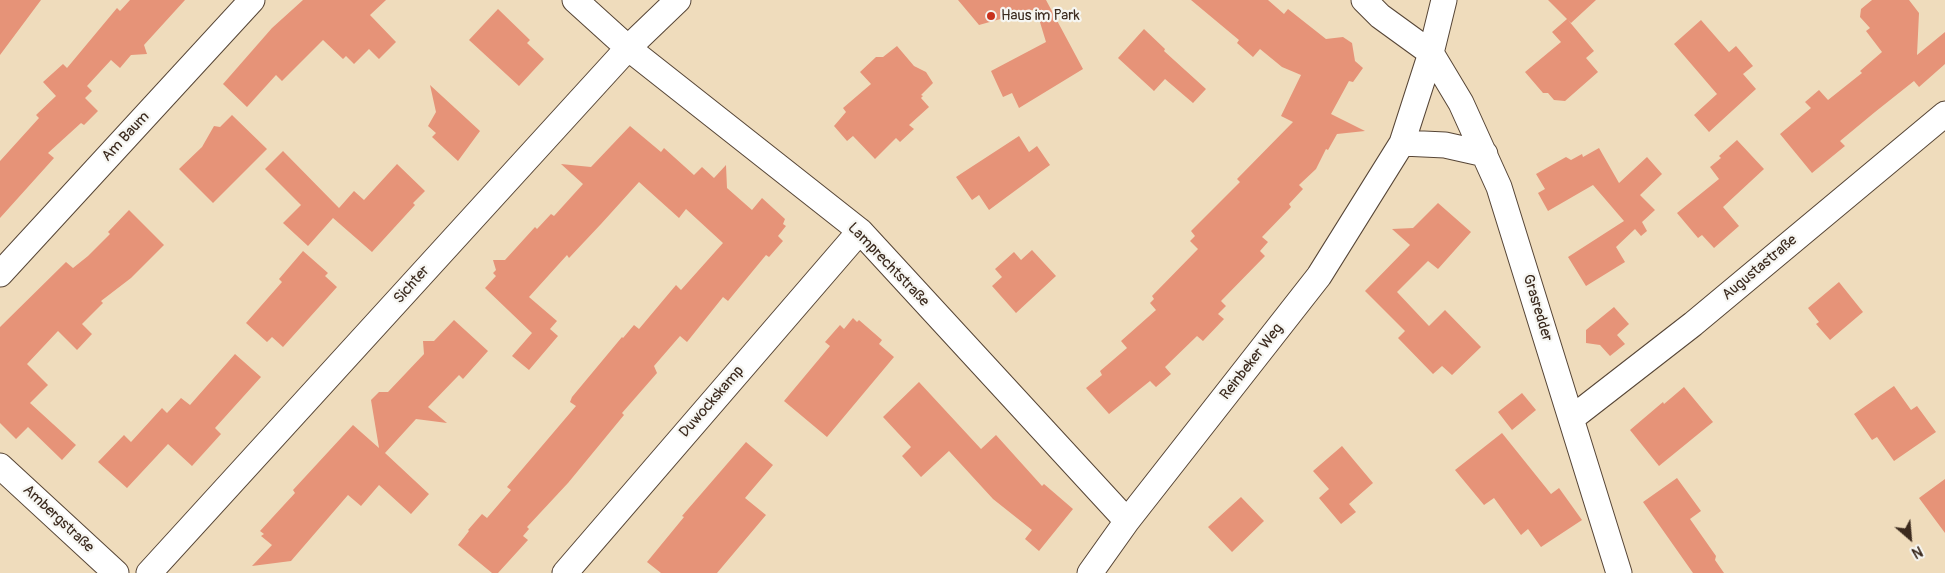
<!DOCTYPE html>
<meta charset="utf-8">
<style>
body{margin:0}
#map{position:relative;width:1945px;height:573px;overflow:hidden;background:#efdcbc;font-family:Pangolin,sans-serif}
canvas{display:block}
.north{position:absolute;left:1885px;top:513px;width:50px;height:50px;-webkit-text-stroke:4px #f6f6f2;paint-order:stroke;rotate:153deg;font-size:14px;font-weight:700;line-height:20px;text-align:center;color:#3b2a1e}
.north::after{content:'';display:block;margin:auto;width:18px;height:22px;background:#3b2a1e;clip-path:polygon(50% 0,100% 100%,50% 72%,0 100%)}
</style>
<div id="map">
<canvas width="1945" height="573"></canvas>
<div class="north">N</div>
</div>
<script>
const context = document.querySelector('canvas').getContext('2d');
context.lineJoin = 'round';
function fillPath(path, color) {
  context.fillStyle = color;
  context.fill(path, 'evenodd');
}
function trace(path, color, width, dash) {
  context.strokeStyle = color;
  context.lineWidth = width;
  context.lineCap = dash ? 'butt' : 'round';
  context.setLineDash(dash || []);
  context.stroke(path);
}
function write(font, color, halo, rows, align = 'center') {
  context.font = font + ' Pangolin,sans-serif';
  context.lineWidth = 4.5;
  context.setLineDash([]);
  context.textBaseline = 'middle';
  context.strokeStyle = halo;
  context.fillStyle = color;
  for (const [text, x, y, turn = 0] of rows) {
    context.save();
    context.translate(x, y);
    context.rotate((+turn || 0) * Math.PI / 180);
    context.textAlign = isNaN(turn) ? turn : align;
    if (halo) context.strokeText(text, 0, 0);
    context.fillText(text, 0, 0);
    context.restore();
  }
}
fillPath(new Path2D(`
 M0,0H41L0,55Z
 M130,0H185L144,45L147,54L131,55L120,68L111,60L87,86L92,91L85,98L98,111L84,125L81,123L48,153L54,158L0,218V161L39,118L36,115L56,96L43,82L63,64L67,68L117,8L120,11Z
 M303,0H386L370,15L396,42L379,59L369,49L354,64L346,56L343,59L323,40L282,81L276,75L247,107L223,84L272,28Z
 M958,0H1046L1083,69L1019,108L1012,93L1003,97L991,71L1046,42L1036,9L979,25Z
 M1191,0H1268L1284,14L1288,9L1326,39L1343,37L1352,43L1355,61L1363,68L1353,82L1349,81L1331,114L1365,131L1337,134L1328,150L1326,149L1316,169L1299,185L1303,189L1289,204L1291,207L1262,237L1268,242L1260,251L1265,256L1221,301L1226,306L1218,314L1224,319L1203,341L1197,336L1165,367L1171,374L1156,387L1150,381L1109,414L1086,388L1102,375L1100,371L1127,348L1121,341L1156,310L1150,303L1154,299L1152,296L1198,249L1190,241L1195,236L1191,231L1240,182L1237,179L1293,122L1281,116L1301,75L1282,67L1260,49L1253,57L1237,43L1239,40Z
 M1548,0H1596L1571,23L1568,20L1594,51L1586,58L1598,72L1565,101L1554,100L1548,93H1543L1525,72L1561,42L1552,32L1567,19Z
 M1872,0H1909L1919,13L1917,55L1945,32V64L1919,87L1914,81L1875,112L1840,141L1845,146L1812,173L1780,134L1811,108L1805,102L1819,90L1828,100L1862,73L1860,71L1882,52L1866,31L1870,28L1860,17L1861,9Z
 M498,9L530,40L527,43L544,59L519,86L469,40Z
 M1701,20L1729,52L1736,46L1753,66L1743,74L1756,89L1709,132L1694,115L1717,94L1674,44Z
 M1144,29L1165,49L1164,51L1206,89L1193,103L1165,79L1154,91L1118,58Z
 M897,46L914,66L926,72L933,83L921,95L923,96L921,98L929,107L909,125L914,129L900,142L896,138L875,159L853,136L847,141L834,126L846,112L843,108L871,84L860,72L876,57H883Z
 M430,85L480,131L458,161L432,137L436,133L428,126L436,112Z
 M232,115L267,149L213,203L179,169L202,147L214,126L220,127Z
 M630,126L661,152L664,148L694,175L702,167L714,178L726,165L727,188L752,210L762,198L785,219L783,224L786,226L778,236L783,241L769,257L766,255L728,301L723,297L687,342L680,336L654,366L657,373L622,413L624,415L568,483L527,527L529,529L523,536L528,540L498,573H492L458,545L469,531L468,530L482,514L487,518L511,490L507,487L576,406L570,402L572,397L622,337L623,338L634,325L639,329L676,285L681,290L723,243L686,209L679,218L639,182L601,224L569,258L567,255L529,297L557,321L550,329L558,336L529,370L512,356L532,333L485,288L496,276L493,273L496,270L493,260H505L535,227L537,229L551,214L554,216L583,184L561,164L591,167Z
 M1019,136L1029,152L1037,146L1050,165L989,210L979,195L972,200L956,177Z
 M1737,140L1764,169L1723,207L1739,226L1714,248L1702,235L1698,238L1677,213L1719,179L1710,167L1721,158L1719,156Z
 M1599,148L1619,183L1647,157L1662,174L1640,195L1655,210L1642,222L1647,231L1641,236L1635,229L1616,247L1625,262L1586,286L1568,257L1624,221L1593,185L1548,211L1538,193L1545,189L1536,174L1566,157L1571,160L1582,154L1583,157Z
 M283,151L339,208L354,191L364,200L397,164L425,191L413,203L415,205L372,252L333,218L308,246L283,223L301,205L265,169Z
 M1438,203L1471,232L1438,269L1428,261L1397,292L1429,326L1445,310L1481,347L1452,375L1442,366L1433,374L1398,338L1405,331L1365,291L1410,245L1392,229L1413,228Z
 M129,210L164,245L131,278L101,301L103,303L82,324L92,334L77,350L58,331L27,364L48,385L30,403L76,445L62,460L28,427L16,439L0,423V327L66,262L73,268L88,256L110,234L108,232Z
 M1032,250L1056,276L1016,313L992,286L1002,277L995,269L1014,252L1021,260Z
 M303,251L328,273L325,276L337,287L283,347L272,337L267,342L246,323L282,282L279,279Z
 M1839,282L1863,312L1830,340L1816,324L1819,322L1808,308Z
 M1614,307L1629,324L1617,335L1625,344L1610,356L1600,345L1586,343V330Z
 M853,318L857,322L859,320L882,340L879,344L894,357L827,437L784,401L830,346L825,342L840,325L844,329Z
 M454,320L488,351L463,379L459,375L428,407L447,423L416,419L385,453L429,494L411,514L379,485L361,506L348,495L291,561L252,566L272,545L261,536L264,534L260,531L295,493L293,490L353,425L379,448L371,400L379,392H388L424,354L423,341H434Z
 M235,354L261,377L215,428L221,434L192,466L168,444L127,488L98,462L124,435L131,442L162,408L167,413L181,398L190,405Z
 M919,382L981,449L996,435L1042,486L1044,484L1073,509L1039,551L1025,539L1032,530L993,499L949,451L921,477L902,456L911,447L883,417Z
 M1894,386L1911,410L1917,406L1936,432L1894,461L1877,437L1872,440L1854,414Z
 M1684,387L1713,422L1659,466L1630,430L1663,402L1664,404Z
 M1522,393L1536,410L1512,430L1498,412Z
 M1502,433L1551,494L1559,488L1582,520L1541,547L1528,529L1521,535L1494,498L1484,505L1455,470Z
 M746,442L773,465L745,498L766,515L717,573H661L647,562L684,517L682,516Z
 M1342,446L1373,483L1349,504L1356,512L1341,524L1319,498L1329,489L1313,471Z
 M1677,478L1701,511L1690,519L1716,556L1715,560L1724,573H1693L1643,502Z
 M1945,479V533L1919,498Z
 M1241,497L1264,521L1232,552L1208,527Z`), '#e69378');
const street = new Path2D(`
 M575,0L628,48L860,231L1127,521
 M1364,0L1380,16L1431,53L1461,103L1499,187L1619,573
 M1402,143L1445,145L1485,154
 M0,274L252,0
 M1572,418L1693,324L1945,114
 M0,466L116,573
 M149,573L628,48L678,0
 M565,573L860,231
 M1090,573L1127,521L1319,276L1402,143L1431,53L1444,0`);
trace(street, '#564536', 27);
trace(street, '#fff', 25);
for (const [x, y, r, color] of [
 [991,16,5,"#c8321e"]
]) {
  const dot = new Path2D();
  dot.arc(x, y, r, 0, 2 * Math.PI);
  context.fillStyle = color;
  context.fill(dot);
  trace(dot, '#f6f6f2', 2);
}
write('15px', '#3b2a1e', '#f6f6f2', [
 ["Haus im Park",1001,16]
], 'left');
write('15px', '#3b2a1e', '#f6f6f2', [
 ["Am Baum",126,137,-47],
 ["Lamprechtstraße",888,265,46],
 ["Augustastraße",1760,268,-40],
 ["Sichter",412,285,-48],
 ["Grasredder",1537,308,73],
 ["Reinbeker Weg",1252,362,-52],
 ["Duwockskamp",712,402,-49],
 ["Ambergstraße",58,519,43]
]);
</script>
